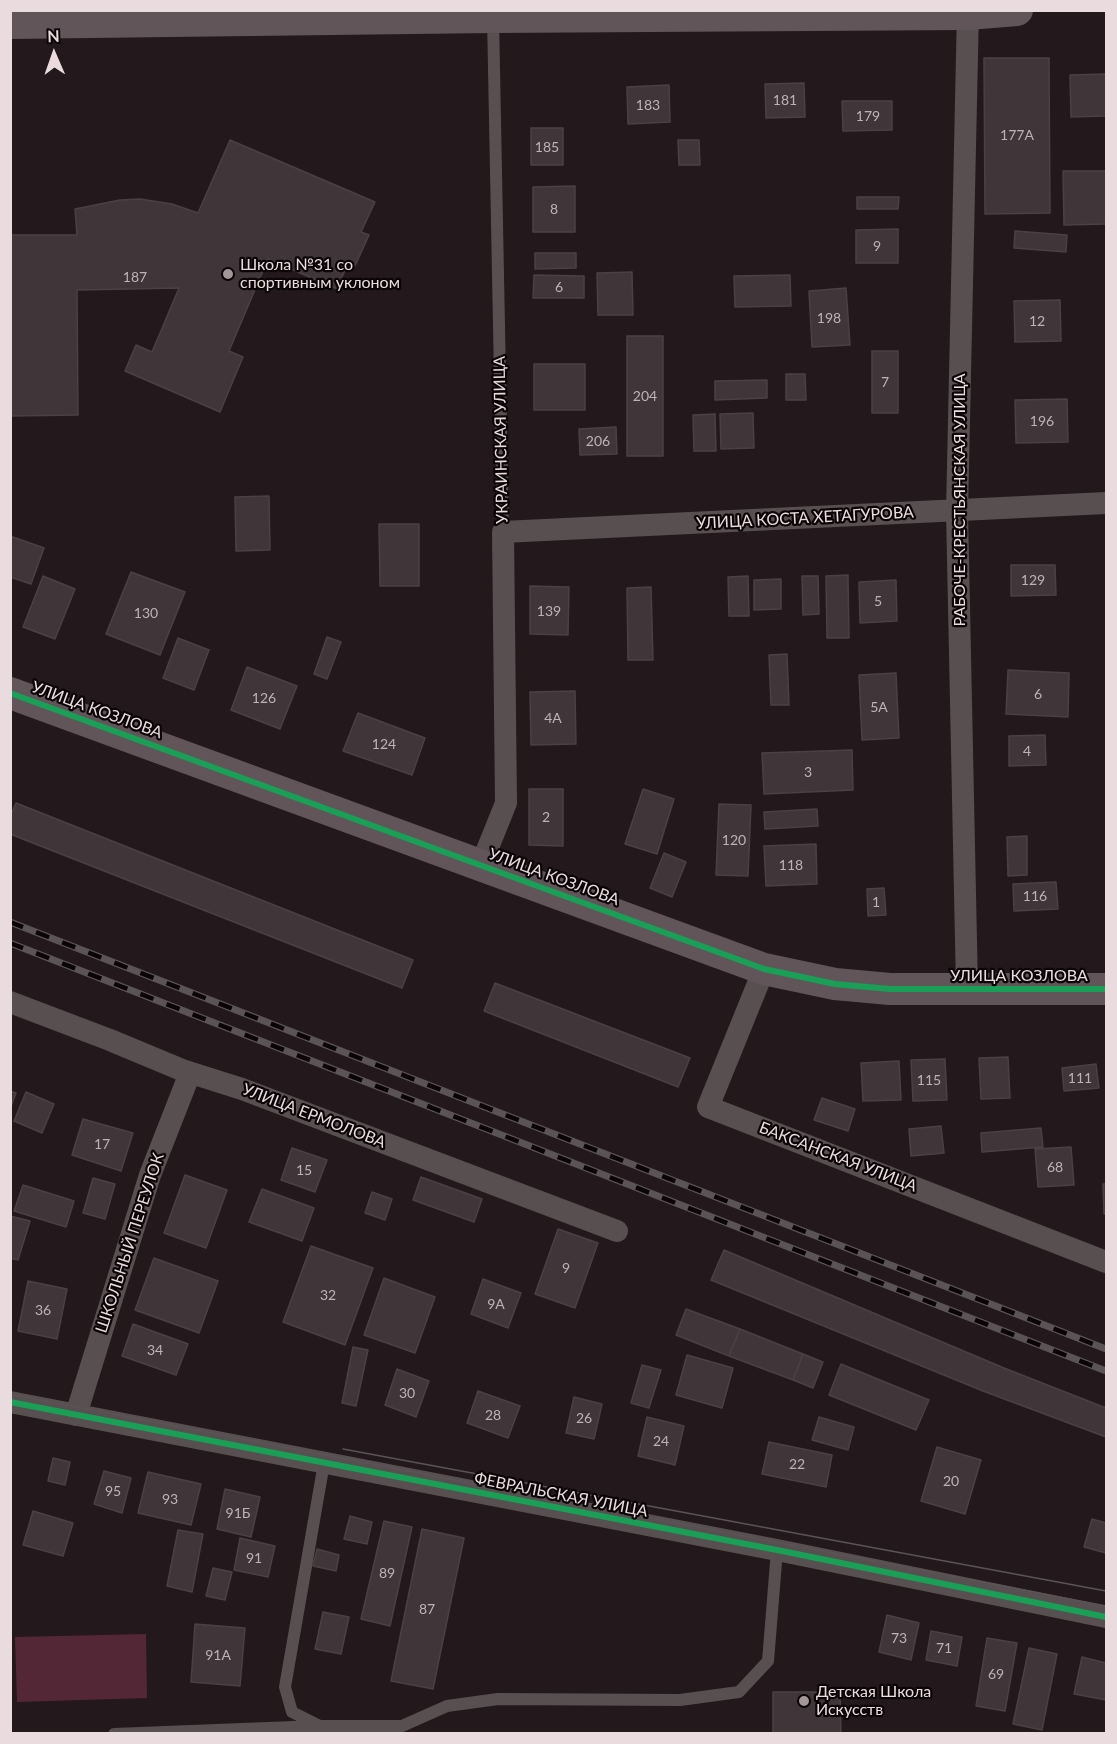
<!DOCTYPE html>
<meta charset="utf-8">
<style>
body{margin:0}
#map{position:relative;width:1117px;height:1744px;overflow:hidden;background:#23181b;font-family:Lato,sans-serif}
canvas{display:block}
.frame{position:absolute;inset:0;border:12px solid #e9dbde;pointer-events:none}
.north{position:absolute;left:24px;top:24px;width:60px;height:60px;-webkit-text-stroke:4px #0b0406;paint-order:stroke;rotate:358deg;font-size:16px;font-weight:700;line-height:24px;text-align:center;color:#e9dbde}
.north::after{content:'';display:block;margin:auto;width:21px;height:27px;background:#e9dbde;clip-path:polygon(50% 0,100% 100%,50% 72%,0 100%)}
</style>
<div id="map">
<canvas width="1117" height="1744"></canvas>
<div class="frame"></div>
<div class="north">N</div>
</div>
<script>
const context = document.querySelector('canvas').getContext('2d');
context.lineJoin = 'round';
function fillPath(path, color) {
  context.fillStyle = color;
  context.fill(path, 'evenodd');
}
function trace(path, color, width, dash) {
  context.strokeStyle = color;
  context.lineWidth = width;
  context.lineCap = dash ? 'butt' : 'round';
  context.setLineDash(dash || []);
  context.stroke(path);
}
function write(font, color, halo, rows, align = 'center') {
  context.font = font + ' Lato,sans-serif';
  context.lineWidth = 4.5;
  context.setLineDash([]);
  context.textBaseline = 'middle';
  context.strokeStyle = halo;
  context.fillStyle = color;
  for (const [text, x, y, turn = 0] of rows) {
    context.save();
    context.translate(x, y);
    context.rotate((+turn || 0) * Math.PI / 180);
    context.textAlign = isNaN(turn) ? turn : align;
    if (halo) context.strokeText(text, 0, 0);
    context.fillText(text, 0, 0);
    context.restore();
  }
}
fillPath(new Path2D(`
 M146,1634L147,1698L17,1702L15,1637Z`), '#542737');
const building = new Path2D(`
 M984,58H1049L1050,213L985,214Z
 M1106,74V116L1071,117L1070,75Z
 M804,83L805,117L766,118L765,84Z
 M669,85L670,122L628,124L627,87Z
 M842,101H892V130L843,131Z
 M531,128H563V165H531Z
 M230,140L375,202L361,232L369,235L355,266L348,263L337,289L268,259L229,351L243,357L220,412L125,371L136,345L152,352L179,288L77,290L78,415L10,416V235H77L75,209L120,200L140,199L172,204L198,213Z
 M678,140H699L700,165H679Z
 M1063,171H1106V224L1064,225Z
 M575,186V232H533V187Z
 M857,197H899L898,209H857Z
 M898,229V263H856V230Z
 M1015,231L1067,235L1066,252L1014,248Z
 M535,253H576V268L535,269Z
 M632,272L633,315H598L597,273Z
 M534,275L584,276V298H533Z
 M790,275L791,306L735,307L734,276Z
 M846,288L850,345L812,347L809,291Z
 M1060,300L1061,341L1015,342L1014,301Z
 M627,336H663V456H627Z
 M872,351H898V413H872Z
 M534,364H585V410H534Z
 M786,374H805L806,400H786Z
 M767,380V398L715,400V381Z
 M1067,399L1068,442L1016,443L1015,400Z
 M753,413L754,448L721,449L720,414Z
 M715,414L716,451H694L693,415Z
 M616,427L617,454L580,455L579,429Z
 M269,496L270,550L236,551L235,497Z
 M379,524H419V586H380Z
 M10,536L44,548L31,584L10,577Z
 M1011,565H1055L1056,595L1011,596Z
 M131,572L185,592L160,655L106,634Z
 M848,575L849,638H827L826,576Z
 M43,576L75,589L55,639L23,627Z
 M748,576L749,616H729L728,577Z
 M802,576H818L819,614L803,615Z
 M781,579V609L754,610V580Z
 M896,580L897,621L860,623L859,582Z
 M530,586L569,587L568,635L530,634Z
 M651,587L653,660H628L627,588Z
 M327,637L341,642L327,679L314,674Z
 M178,638L209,650L194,690L163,678Z
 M787,654L789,705H771L769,655Z
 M247,667L297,686L280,729L231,710Z
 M1008,670L1069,673L1068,717L1006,714Z
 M896,673L899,738L862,740L859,675Z
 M575,691L576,744L531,745L530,692Z
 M358,713L425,738L412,775L343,751Z
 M1045,735L1046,765L1009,766V736Z
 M852,750L853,790L764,794L762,753Z
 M529,789H563V846L529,845Z
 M643,789L674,799L657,854L625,844Z
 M16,803L413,960L402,988L10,834V817Z
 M719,804L751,805L748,876L716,875Z
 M817,809L818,826L765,829L764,812Z
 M1027,836V875L1008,876L1007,837Z
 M816,844L817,884L766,886L764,846Z
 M664,853L686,862L672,897L650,888Z
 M1056,882L1058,909L1014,911L1013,884Z
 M884,888L886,915L868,916L867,889Z
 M495,983L690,1058L678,1087L484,1011Z
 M1008,1057L1010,1098L981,1099L979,1058Z
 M945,1059L947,1100L913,1101L911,1060Z
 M899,1061L901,1100L863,1101L861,1063Z
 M1096,1064L1099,1088L1064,1091L1062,1068Z
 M10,1091L16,1093L10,1109Z
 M26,1092L54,1104L42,1133L14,1121Z
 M822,1098L855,1109L848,1131L814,1120Z
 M83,1119L133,1133L121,1171L72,1155Z
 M941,1126L944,1153L911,1156L909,1129Z
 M1041,1128L1043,1147L982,1152L981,1133Z
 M1071,1147L1074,1185L1038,1187L1035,1149Z
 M292,1148L327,1160L315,1192L281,1180Z
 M185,1175L227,1190L206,1248L164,1233Z
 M421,1177L482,1199L474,1222L413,1200Z
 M93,1178L115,1184L105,1219L83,1213Z
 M1103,1184H1106V1214H1104Z
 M23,1185L74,1201L66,1227L14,1211Z
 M262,1189L314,1208L302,1241L249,1222Z
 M372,1192L392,1199L385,1220L365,1213Z
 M10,1216L30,1221L18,1260L10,1258Z
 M558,1229L598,1243L575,1308L535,1294Z
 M311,1246L373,1268L345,1345L283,1322Z
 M724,1250L1004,1368L1106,1408V1437L983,1391L711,1280Z
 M154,1258L218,1281L199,1333L135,1310Z
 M384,1278L435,1297L415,1353L364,1335Z
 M483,1279L521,1293L508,1328L471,1314Z
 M28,1281L67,1289L57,1339L18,1331Z
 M686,1309L740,1329L729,1356L676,1335Z
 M133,1324L188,1344L176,1375L122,1356Z
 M740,1329L803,1354L793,1380L729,1356Z
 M353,1347L368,1350L356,1406L342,1403Z
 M803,1354L823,1362L813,1388L793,1380Z
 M687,1355L733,1368L722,1408L676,1395Z
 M841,1364L929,1400L916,1430L829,1395Z
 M642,1365L661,1370L649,1408L631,1403Z
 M397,1369L429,1381L416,1417L385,1405Z
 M478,1391L520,1406L508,1438L467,1423Z
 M574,1397L602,1404L594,1439L566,1433Z
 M647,1417L684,1426L675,1465L638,1456Z
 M819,1417L854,1427L848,1450L812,1440Z
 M769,1442L832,1455L826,1487L762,1474Z
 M937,1447L981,1460L965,1514L921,1501Z
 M53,1458L70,1462L65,1485L48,1481Z
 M104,1471L131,1478L122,1513L94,1504Z
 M148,1472L201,1484L191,1525L138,1513Z
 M225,1489L260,1497L251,1537L217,1529Z
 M33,1511L73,1523L63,1556L23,1545Z
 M350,1516L372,1522L367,1544L344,1539Z
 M1092,1519L1106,1523V1553L1084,1547Z
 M384,1521L412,1527L390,1626L361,1619Z
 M422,1529L464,1538L433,1689L391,1681Z
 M178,1530L203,1534L192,1592L167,1586Z
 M240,1538L275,1546L268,1577L234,1570Z
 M317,1549L339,1555L336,1571L313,1566Z
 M213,1568L232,1572L225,1600L206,1596Z
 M323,1612L349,1617L341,1654L315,1649Z
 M887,1615L919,1623L911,1660L879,1652Z
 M195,1624L245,1628L240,1686L191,1682Z
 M931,1631L962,1637L957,1666L926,1660Z
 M987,1638L1017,1643L1005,1711L976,1706Z
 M1029,1648L1057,1654L1042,1730L1013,1724Z
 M1082,1657L1106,1663V1700L1074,1694Z
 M773,1692H840L841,1734H773Z`);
fillPath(building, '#403639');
trace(building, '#4b4144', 1.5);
trace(new Path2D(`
 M493,17L503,532
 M324,1463L285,1687L292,1712L320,1726H402L447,1706L498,1699L680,1700L739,1692L768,1661L777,1550
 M114,1734L319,1726`), '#584f51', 12);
trace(new Path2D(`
 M481,865L506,803L503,532L1106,503
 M764,969L708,1107L1106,1262
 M967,989L957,511L968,10
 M10,1002L110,1040L182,1070L242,1089L617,1231
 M10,1402L777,1550L1106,1617
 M76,1415L150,1175L190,1073`), '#584f51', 22);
trace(new Path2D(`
 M10,23L493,17L968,14L1017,10
 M10,693L764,969L835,984L890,989H1106`), '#615559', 32);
trace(new Path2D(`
 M10,1394L1106,1606
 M343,1449L1106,1591`), '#5b5456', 1.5);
const rail = new Path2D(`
 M10,922L1106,1349
 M10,943L1106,1371`);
trace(rail, '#5b5456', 7);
trace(rail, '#0b0406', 4.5, [14]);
trace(new Path2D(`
 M10,693L764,969L835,984L890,989H1106
 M10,1402L777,1550L1106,1617`), '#1a9f57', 6);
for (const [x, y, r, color] of [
 [228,274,6,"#a4979a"],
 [804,1701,6,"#a4979a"]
]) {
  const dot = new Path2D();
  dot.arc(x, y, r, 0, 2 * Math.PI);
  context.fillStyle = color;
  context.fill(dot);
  trace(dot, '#0b0406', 2);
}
write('14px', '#bfb2b5', null, [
 ["181",785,100],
 ["183",648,105],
 ["179",868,116],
 ["177А",1017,135],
 ["185",547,147],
 ["8",554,209],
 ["9",877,246],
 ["187",135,277],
 ["6",559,287],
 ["198",829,318],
 ["12",1037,321],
 ["7",885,382],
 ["204",645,396],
 ["196",1042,421],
 ["206",598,441],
 ["129",1033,580],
 ["5",878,601],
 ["139",549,611],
 ["130",146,613],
 ["6",1038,694],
 ["126",264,698],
 ["5А",879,707],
 ["4А",553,718],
 ["124",384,744],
 ["4",1027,751],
 ["3",808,772],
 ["2",546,817],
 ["120",734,840],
 ["118",791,865],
 ["116",1035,896],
 ["1",876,902],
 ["111",1080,1078],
 ["115",929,1080],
 ["17",102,1144],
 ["68",1055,1167],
 ["15",304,1170],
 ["9",566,1268],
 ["32",328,1295],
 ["9А",496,1304],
 ["36",43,1310],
 ["34",155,1350],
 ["30",407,1393],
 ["28",493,1415],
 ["26",584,1418],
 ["24",661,1441],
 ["22",797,1464],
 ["20",951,1481],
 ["95",113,1491],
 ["93",170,1499],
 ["91Б",238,1513],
 ["91",254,1558],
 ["89",387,1573],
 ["87",427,1609],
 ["73",899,1638],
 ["71",944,1648],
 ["91А",218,1655],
 ["69",996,1674]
]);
write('16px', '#e9dbde', '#0b0406', [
 ["Школа №31 со",240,265],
 ["спортивным уклоном",240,283],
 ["Детская Школа",816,1692],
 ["Искусств",816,1710]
], 'left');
write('16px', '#e9dbde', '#0b0406', [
 ["УКРАИНСКАЯ УЛИЦА",501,440,-91],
 ["РАБОЧЕ-КРЕСТЬЯНСКАЯ УЛИЦА",960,500,-90],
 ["УЛИЦА КОСТА ХЕТАГУРОВА",805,518,-3],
 ["УЛИЦА КОЗЛОВА",97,710,20],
 ["УЛИЦА КОЗЛОВА",554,877,20],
 ["УЛИЦА КОЗЛОВА",1019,976],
 ["УЛИЦА ЕРМОЛОВА",314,1116,21],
 ["БАКСАНСКАЯ УЛИЦА",838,1157,21],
 ["ШКОЛЬНЫЙ ПЕРЕУЛОК",130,1243,-72],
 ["ФЕВРАЛЬСКАЯ УЛИЦА",561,1495,11]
]);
</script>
